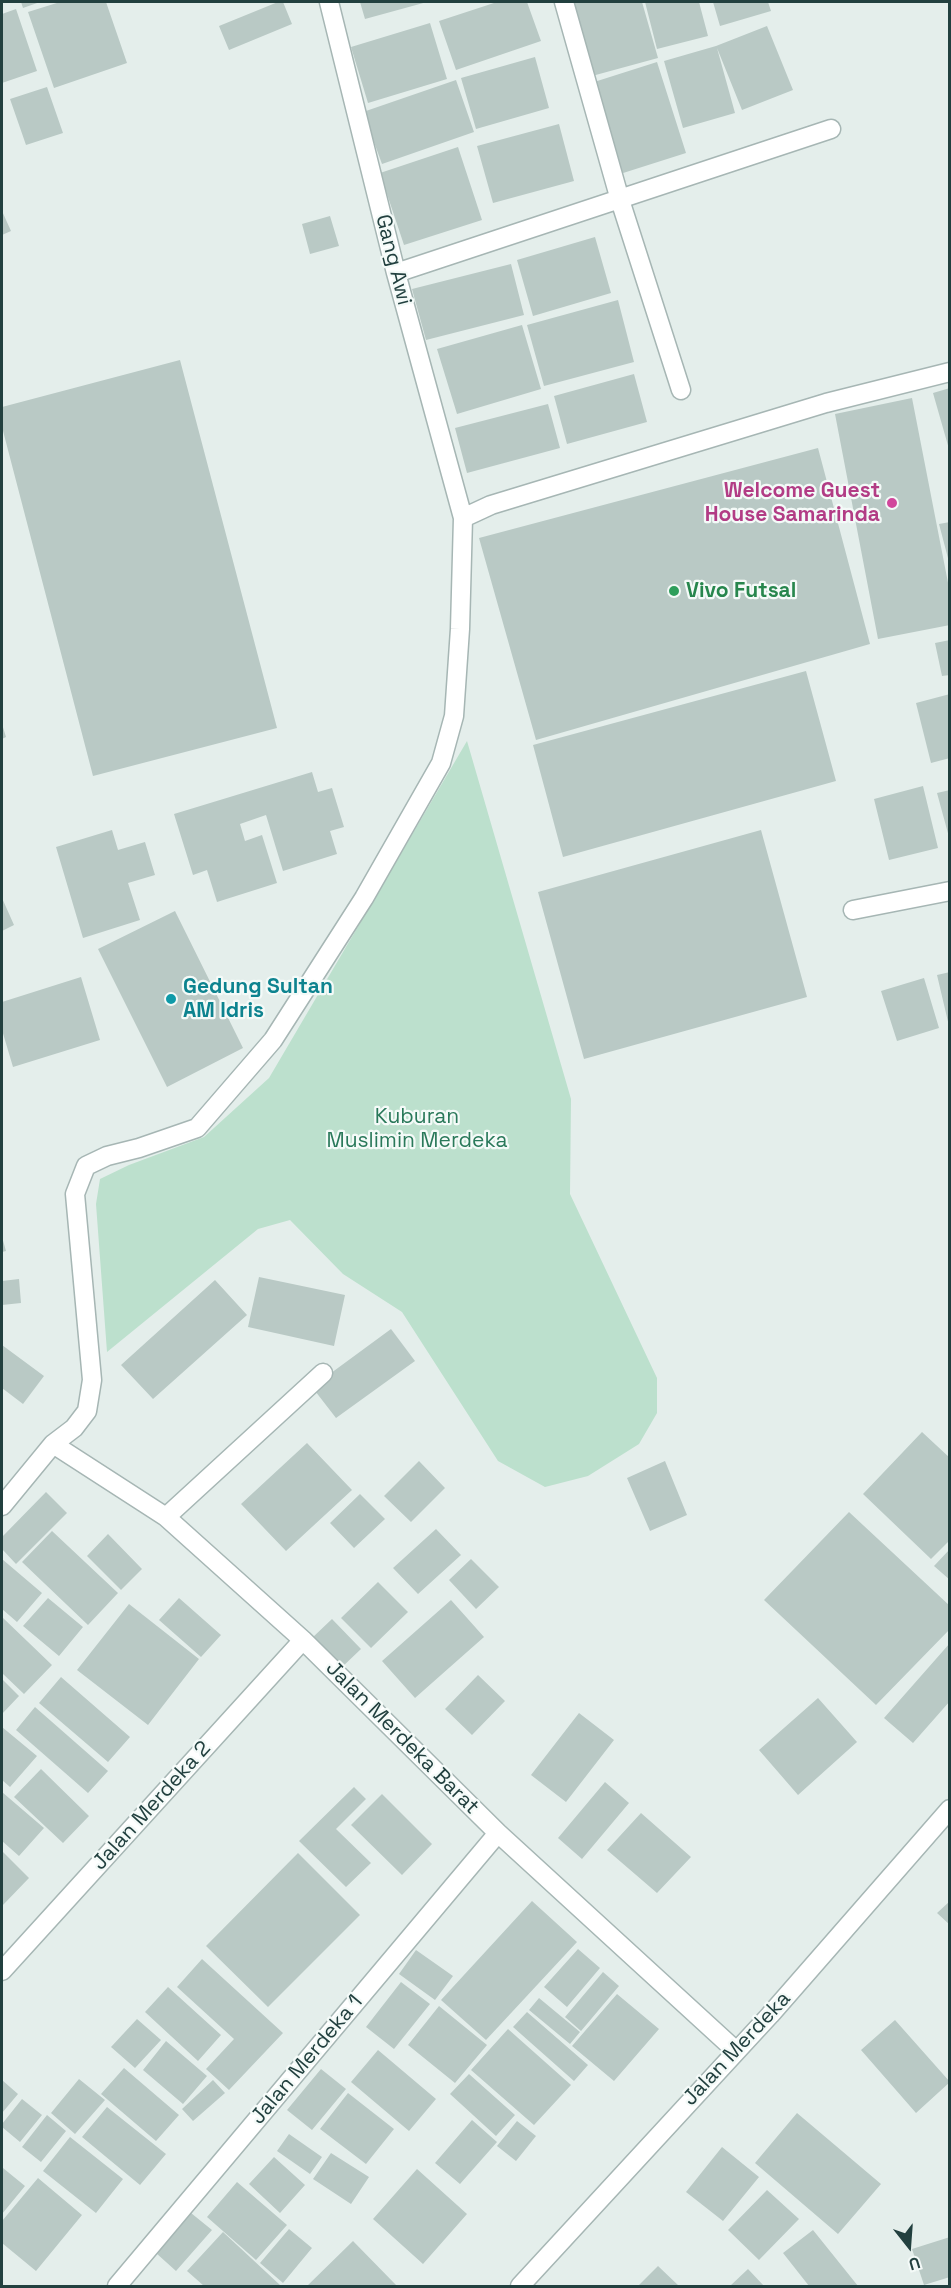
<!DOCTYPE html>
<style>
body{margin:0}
#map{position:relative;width:951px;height:2288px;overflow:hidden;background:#e4eeeb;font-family:"Space Grotesk",sans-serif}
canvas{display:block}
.frame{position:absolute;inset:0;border:3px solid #22403f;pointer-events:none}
.north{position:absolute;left:879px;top:2216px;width:60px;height:60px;-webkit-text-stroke:4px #f4faf8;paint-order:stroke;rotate:163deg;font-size:16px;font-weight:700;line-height:24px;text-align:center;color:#22403f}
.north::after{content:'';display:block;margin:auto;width:21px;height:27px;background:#22403f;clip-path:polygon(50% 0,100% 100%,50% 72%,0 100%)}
</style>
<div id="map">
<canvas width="951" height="2288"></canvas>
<div class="frame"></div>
<div class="north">U</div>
</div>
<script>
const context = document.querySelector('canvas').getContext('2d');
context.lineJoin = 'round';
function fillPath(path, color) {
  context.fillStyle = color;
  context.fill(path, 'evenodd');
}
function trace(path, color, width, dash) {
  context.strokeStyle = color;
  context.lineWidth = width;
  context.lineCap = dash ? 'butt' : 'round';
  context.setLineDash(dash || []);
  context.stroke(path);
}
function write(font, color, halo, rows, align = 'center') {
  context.font = font + ' "Space Grotesk",sans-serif';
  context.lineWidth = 4.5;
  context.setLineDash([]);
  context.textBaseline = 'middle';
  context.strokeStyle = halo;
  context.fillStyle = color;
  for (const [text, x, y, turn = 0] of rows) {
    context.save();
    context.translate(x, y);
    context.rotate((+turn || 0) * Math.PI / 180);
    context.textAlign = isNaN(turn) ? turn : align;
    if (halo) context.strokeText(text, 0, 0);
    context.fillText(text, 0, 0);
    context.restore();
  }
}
fillPath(new Path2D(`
 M467,741L571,1099L570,1194L657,1378V1413L639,1444L588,1476L545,1487L498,1461L402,1312L343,1274L290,1220L258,1229L107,1352L96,1204L100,1179L129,1165L204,1137L269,1078Z`), '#bce0cd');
fillPath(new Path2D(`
 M21,2H40L23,8Z
 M60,2H106L127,63L54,88L28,12Z
 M278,2H283L292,24L229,50L219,26Z
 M360,2H427L365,19Z
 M497,2H527L541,41L456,70L439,21Z
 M572,2H642L658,58L592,76Z
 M645,2H699L708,36L657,49Z
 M713,2H768L771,11L720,26Z
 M16,9L37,71L2,83V14Z
 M430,23L447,79L368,103L351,47Z
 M767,26L793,90L742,110L717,48L735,113L683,128L664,61L716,46Z
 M535,57L549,108L476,129L461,78Z
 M657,62L686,153L620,174L591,83Z
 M456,80L474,132L382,164L363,112Z
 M47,87L63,133L26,145L10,99Z
 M559,124L574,181L493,203L477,146Z
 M458,147L482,220L404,245L380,173Z
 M2,211L11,231L2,235Z
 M330,216L339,246L310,254L302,224Z
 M595,237L611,293L533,316L517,260Z
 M511,264L524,315L426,340L412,289Z
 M618,300L634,362L544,386L527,325Z
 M522,325L541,389L457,414L437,349Z
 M180,360L277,728L93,776L2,427V407Z
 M634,374L647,422L567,444L554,396Z
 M950,388V449H949L933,393Z
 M912,398L950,593V625L878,639L835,414Z
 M548,404L560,448L467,473L455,428Z
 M818,448L870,644L536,740L479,538Z
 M950,522V562H949L939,524Z
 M950,640V675L942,676L935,643Z
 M806,671L836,781L563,857L533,745Z
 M950,694V758L931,763L916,703Z
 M2,724L6,737L2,739Z
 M312,772L318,792L332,788L344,827L330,831L337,854L283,871L266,815L240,824L245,841L262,835L277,883L217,902L207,870L193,875L174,814Z
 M923,786L938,848L889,860L874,799Z
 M950,790V837H949L937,793Z
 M112,830L118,850L145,842L155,875L128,883L140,920L83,938L56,847Z
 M761,830L807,997L584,1059L538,892Z
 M2,898L14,925L2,931Z
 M175,911L243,1048L167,1087L98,949Z
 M950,972V1026H949L937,975Z
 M81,977L100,1040L13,1067L2,1030V1002Z
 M924,978L939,1028L897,1041L881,991Z
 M2,1237L6,1251L2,1252Z
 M259,1277L345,1295L334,1346L248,1327Z
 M19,1279L21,1303L2,1305V1281Z
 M215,1280L247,1315L153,1399L121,1365Z
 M391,1329L415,1361L336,1418L312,1387Z
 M2,1345L44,1376L23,1404L2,1388Z
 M922,1432L950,1458V1540L931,1559L863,1494Z
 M307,1443L352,1490L286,1551L241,1504Z
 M419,1461L445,1488L411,1522L384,1496Z
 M665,1461L687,1515L650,1531L627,1478Z
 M46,1492L67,1513L16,1564L2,1549V1537Z
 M360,1494L385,1519L354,1548L330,1523Z
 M849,1512L950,1606V1629L876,1705L764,1600Z
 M436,1529L461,1555L418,1594L393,1568Z
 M52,1531L118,1593L88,1625L22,1562Z
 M108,1534L142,1569L121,1590L87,1556Z
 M950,1549V1580L934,1566Z
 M2,1559L42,1593L17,1622L2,1609Z
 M471,1559L499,1587L476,1609L449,1580Z
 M378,1582L408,1612L371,1648L341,1618Z
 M48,1598L83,1627L59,1656L23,1626Z
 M179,1598L221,1635L201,1657L159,1620Z
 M451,1600L484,1637L415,1698L382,1661Z
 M129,1604L199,1659L148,1725L77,1670Z
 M2,1617L52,1665L24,1694L2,1673Z
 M332,1619L361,1649L340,1669L312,1638Z
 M950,1643V1701L913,1743L884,1718Z
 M478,1675L505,1701L472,1735L445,1709Z
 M61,1677L130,1737L108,1762L39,1703Z
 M2,1679L19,1696L2,1714Z
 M818,1698L857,1742L798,1795L759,1750Z
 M35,1707L108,1771L88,1793L16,1730Z
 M579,1713L614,1740L566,1802L531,1775Z
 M2,1727L37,1756L10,1787L2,1780Z
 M41,1769L89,1816L63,1843L14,1797Z
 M605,1782L629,1803L582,1859L558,1838Z
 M354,1787L366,1799L336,1829L371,1863L346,1887L299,1841Z
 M2,1792L44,1828L19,1856L2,1841Z
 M382,1794L432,1844L402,1875L351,1825Z
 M641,1813L691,1857L657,1893L607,1850Z
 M2,1851L29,1878L2,1906Z
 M298,1853L360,1915L268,2007L206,1946Z
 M532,1901L577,1942L486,2040L441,2000Z
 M950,1901V1925L937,1913Z
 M578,1949L600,1968L567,2007L544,1987Z
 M416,1950L453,1976L435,2000L399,1974Z
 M202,1959L283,2033L229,2090L206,2069L234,2039L177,1987Z
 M603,1972L619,1986L581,2031L565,2017Z
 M401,1982L430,2004L394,2049L366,2027Z
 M168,1987L221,2035L198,2061L145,2012Z
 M617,1994L659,2029L614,2081L572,2046Z
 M539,1998L580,2032L570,2044L529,2010Z
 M439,2006L487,2045L455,2083L408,2045Z
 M527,2012L588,2065L574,2081L513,2027Z
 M137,2019L161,2040L135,2068L111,2047Z
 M895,2020L950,2082L916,2113L861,2050Z
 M508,2029L571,2085L534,2125L471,2070Z
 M166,2041L207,2076L183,2104L143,2070Z
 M378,2050L436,2099L409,2131L351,2082Z
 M124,2068L179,2115L156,2141L101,2094Z
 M321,2069L346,2089L312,2130L287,2110Z
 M469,2074L515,2115L496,2136L450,2094Z
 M79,2079L105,2100L75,2134L51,2113Z
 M2,2080L18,2094L2,2113Z
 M213,2080L225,2093L193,2121L182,2109Z
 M348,2093L394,2129L366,2164L320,2129Z
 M22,2099L42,2115L20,2142L2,2127V2124Z
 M107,2107L166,2154L140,2185L82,2137Z
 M797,2113L881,2184L838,2234L755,2163Z
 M47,2115L66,2131L41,2162L22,2147Z
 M472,2120L497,2142L460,2184L435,2163Z
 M517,2121L536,2136L516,2161L497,2146Z
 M289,2134L322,2157L310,2174L277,2151Z
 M70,2137L123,2179L96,2213L43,2171Z
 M722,2147L759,2177L723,2221L686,2192Z
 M331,2153L369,2177L351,2204L313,2179Z
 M274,2157L305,2185L280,2213L249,2184Z
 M3,2168L25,2186L2,2214V2171Z
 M417,2169L467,2214L423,2264L373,2219Z
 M38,2178L82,2215L36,2271L2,2243V2221Z
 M237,2182L287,2225L256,2260L207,2217Z
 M767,2190L799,2219L759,2260L728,2230Z
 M191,2213L212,2230L176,2271L156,2253Z
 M289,2229L312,2248L283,2283L260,2263Z
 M813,2230L858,2286H809L783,2253Z
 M223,2232L280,2285L279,2286H204L187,2271Z
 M950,2237V2277L924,2285L912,2249Z
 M353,2241L397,2286H307Z
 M658,2266L679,2286H638Z
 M748,2269L764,2286H730Z`), '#b9c9c5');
const minor = new Path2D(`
 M564,2L620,200L681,390
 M396,273L831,129
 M463,518L491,505L826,403L950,372
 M853,910L950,891
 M53,1444L166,1517L303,1640L498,1833L735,2050
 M2,1506L53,1444L74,1428L87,1411L92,1380L75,1194L86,1166L107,1156L139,1148L197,1128L273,1040L364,898L441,763L454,716L460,629L463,518L396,273L329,2
 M166,1517L323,1373
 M2,1971L303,1640
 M117,2286L498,1833`);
const tertiary = new Path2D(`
 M520,2286L770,2015L950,1809`);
trace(minor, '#a6b6b4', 21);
trace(tertiary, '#a6b6b4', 21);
trace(minor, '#fff', 18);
trace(tertiary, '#fff', 18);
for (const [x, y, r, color] of [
 [892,503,6,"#d1479c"],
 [674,591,6,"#2e9e5b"],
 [171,999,6,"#0f9aa8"]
]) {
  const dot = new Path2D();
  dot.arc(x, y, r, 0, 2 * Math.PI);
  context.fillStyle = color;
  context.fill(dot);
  trace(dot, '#f4faf8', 2);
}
write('21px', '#22403f', '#f4faf8', [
 ["Gang Awi",393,260,76],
 ["Jalan Merdeka Barat",402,1738,45],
 ["Jalan Merdeka 2",152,1806,-48],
 ["Jalan Merdeka",737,2049,-47],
 ["Jalan Merdeka 1",307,2060,-50]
]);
write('bold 21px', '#b23c85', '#f4faf8', [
 ["Welcome Guest",880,491],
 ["House Samarinda",880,515]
], 'right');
write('bold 21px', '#27864d', '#f4faf8', [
 ["Vivo Futsal",686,591]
], 'left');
write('bold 21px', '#0d838f', '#f4faf8', [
 ["Gedung Sultan",183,987],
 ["AM Idris",183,1011]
], 'left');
write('21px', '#2a795a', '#f4faf8', [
 ["Kuburan",417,1117],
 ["Muslimin Merdeka",417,1141]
]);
</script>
